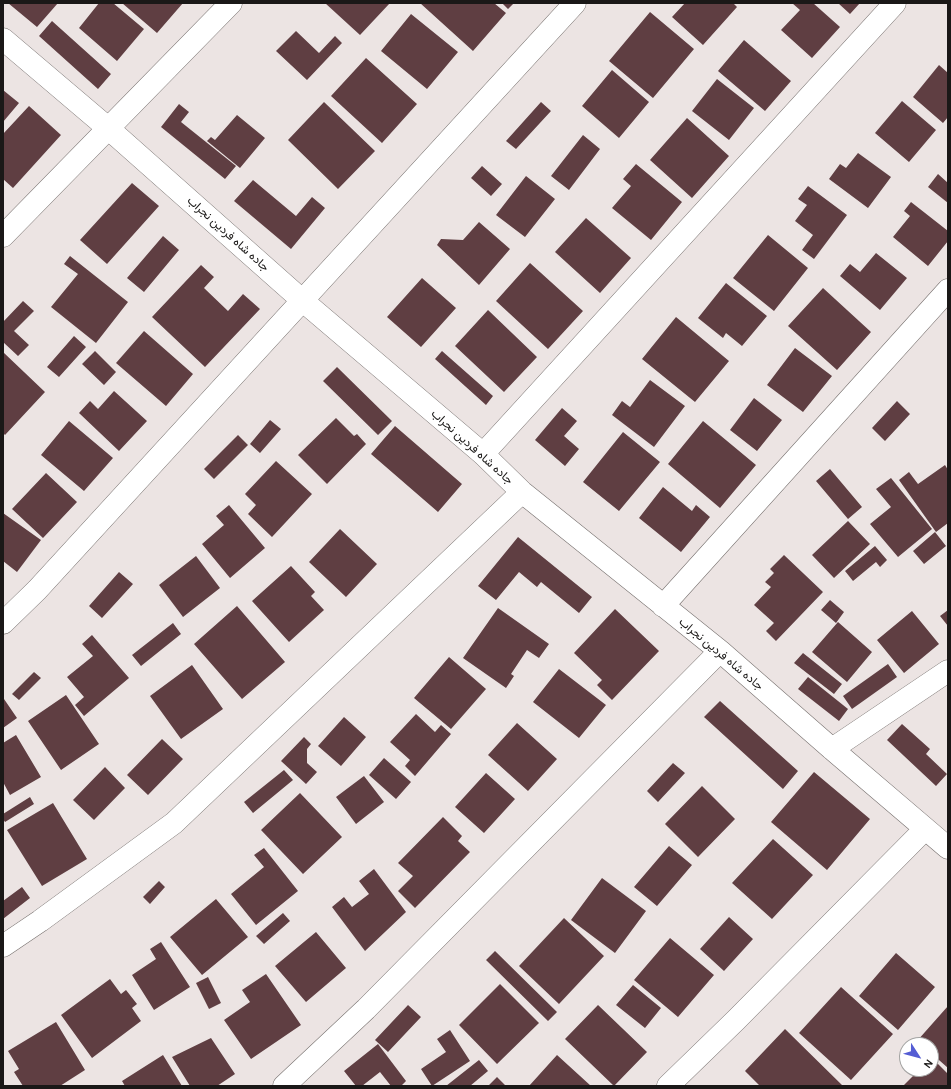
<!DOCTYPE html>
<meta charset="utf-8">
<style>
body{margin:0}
#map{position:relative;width:951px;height:1089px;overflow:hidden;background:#ece4e3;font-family:Karla,sans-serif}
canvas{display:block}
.frame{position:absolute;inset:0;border:4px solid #1a1817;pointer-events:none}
.north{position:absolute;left:899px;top:1037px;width:40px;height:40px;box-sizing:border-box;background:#fff;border:1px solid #a3a3a2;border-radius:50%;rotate:126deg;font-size:11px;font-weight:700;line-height:16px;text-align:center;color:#1a1817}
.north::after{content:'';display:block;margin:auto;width:14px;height:18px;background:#555dd4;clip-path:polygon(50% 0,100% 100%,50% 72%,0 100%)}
</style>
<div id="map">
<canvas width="951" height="1089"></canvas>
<div class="frame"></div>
<div class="north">N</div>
</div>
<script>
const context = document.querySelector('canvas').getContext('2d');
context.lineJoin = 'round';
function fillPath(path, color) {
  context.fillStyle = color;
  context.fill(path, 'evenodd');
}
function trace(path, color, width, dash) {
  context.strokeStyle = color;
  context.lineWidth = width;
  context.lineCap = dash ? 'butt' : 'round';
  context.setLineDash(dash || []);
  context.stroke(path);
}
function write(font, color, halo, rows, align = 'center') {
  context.font = font + ' Karla,Vazirmatn,sans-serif';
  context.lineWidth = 4;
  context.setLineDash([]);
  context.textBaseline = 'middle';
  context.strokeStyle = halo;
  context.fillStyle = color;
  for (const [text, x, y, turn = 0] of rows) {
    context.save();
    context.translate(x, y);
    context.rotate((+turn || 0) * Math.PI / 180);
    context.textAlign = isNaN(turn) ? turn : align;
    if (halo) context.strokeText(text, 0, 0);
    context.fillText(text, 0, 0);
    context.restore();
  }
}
fillPath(new Path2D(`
 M8,3H58L37,27Z
 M99,3H113L144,29L117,61L79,28Z
 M122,3H183L157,33Z
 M325,3H390L360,35Z
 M420,3H494L506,13L473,51Z
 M502,3H514L508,9Z
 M685,3H733L737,7L703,45L672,17Z
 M792,3H813L840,27L812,58L781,30L800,10Z
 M838,3H860L850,14Z
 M650,12L694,49L653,98L609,61Z
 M411,14L458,52L427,89L381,51Z
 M52,21L111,74L98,89L39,36Z
 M296,31L319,53L335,36L342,43L307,80L276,51Z
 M744,40L791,81L765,111L718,71Z
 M366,58L417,104L382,143L331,96Z
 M939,65L948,73V117L943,123L913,97Z
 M612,70L649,102L619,138L582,106Z
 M717,79L754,108L729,140L692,111Z
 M3,90L19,103L3,122Z
 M902,101L936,130L909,162L875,133Z
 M324,102L375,151L338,189L288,140Z
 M541,102L551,111L516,149L506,141Z
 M179,104L189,112L181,122L236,166L225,179L161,127Z
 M29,106L61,135L13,188L3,179V134Z
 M237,115L265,138L240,168L207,141L211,137L215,140Z
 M687,118L729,156L692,198L650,160Z
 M583,135L600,149L569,190L551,176Z
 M858,153L891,177L868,208L829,179L840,164L846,168Z
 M636,164L682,202L651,240L612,208L631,186L623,179Z
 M482,166L502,184L491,196L471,178Z
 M938,174L948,183V203L928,187Z
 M526,176L555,199L525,237L496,215Z
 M253,180L296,216L312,197L325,208L291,249L234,201Z
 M132,183L159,206L107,264L80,240Z
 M808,186L847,215L814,259L802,250L813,235L795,221L807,205L798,199Z
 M911,202L948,231V241L928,266L893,237L910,216L904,211Z
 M586,218L631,258L600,293L555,252Z
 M479,222L510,249L479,285L437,245L441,239L463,240Z
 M768,235L808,268L774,311L733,278Z
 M163,236L179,250L144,292L127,278Z
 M876,253L907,278L880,310L840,276L850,264L860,272Z
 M70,256L128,302L96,343L51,307L78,274L64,264Z
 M530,263L583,311L548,349L496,301Z
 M201,265L214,277L204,288L228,311L243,294L260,309L205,367L152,317Z
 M422,278L456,308L421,347L387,317Z
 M726,283L767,316L742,346L726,333L723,338L698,318Z
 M823,288L871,332L837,370L788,326Z
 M23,301L34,311L14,331L29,345L18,356L3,342V322Z
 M488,310L537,357L504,392L455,346Z
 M676,317L729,361L695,402L642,359Z
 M144,331L193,374L166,406L116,363Z
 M74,336L86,347L59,377L47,367Z
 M795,348L832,376L803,412L767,385Z
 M95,351L116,372L104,385L82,364Z
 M442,351L493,396L486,405L435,359Z
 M3,352L45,392L5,435L3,433Z
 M337,367L392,421L378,435L323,381Z
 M650,380L685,406L654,447L612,415L622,401L630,407Z
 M114,391L147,421L119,451L79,413L90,401L98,409Z
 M754,398L782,420L757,451L730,430Z
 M897,401L910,414L885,441L872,428Z
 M562,408L577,421L564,436L579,449L565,466L535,440Z
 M336,418L354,436L357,434L366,444L327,484L298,455Z
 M270,420L281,429L260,453L250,444Z
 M69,421L113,458L84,491L41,455Z
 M703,421L756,465L720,508L668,464Z
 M395,426L462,484L438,512L371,454Z
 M623,432L660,462L619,511L583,482Z
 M238,435L248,445L214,479L204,469Z
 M276,461L312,494L272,537L248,514L256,505L245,494Z
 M945,465L948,470V523L936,532L899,480L909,472L918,484Z
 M830,469L862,507L848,519L816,481Z
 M46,473L77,502L43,538L12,509Z
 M891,478L932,529L898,557L870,524L891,507L876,489Z
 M663,487L692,511L696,505L710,517L681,552L639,518Z
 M229,505L265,548L230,578L202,544L224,525L216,516Z
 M3,513L41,540L17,572L3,561V545L4,543H3Z
 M848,521L870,544L834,578L812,555Z
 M340,529L377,564L346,597L309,562Z
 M935,532L946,546L924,564L913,551Z
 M518,537L592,597L579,613L541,582L537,587L519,572L496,600L478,586Z
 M875,546L887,560L880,567L876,562L853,581L845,571Z
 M784,555L823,592L776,641L766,631L774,623L754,605L771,587L765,582L774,573L770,569Z
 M196,556L220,588L183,617L159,585Z
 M291,566L315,592L311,596L324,610L289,642L252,601Z
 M119,572L133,584L102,618L89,606Z
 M830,600L844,612L836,623L821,610Z
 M237,606L285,662L242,699L194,644Z
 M498,608L549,644L539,658L527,650L511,674L514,676L506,688L463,658Z
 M615,609L659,651L612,700L597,685L602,680L574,653Z
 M948,610V626L940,616Z
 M912,611L939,644L904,673L877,640Z
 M838,622L872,652L847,682L812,652Z
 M173,623L181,634L141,666L132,655Z
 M92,635L129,678L84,716L75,705L84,697L67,677L93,656L82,644Z
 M803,653L842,684L834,694L794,663Z
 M449,657L486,689L451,729L414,698Z
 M888,664L897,677L852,709L843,696Z
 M192,665L223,709L181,739L150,696Z
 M559,669L606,705L579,738L533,702Z
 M34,672L41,678L19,700L12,694Z
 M808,677L848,709L839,721L798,689Z
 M66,695L99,744L61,770L28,721Z
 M3,699H4L17,718L3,728Z
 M720,701L798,771L783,789L704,717Z
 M416,714L435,732L441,725L451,734L415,776L405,766L410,760L390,742Z
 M344,717L366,737L341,766L318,746Z
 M517,723L557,759L528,791L488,755Z
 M902,724L930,749L926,754L947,774L936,786L887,740Z
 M16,735L41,777L10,795L3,782V743Z
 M304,737L311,744L307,749V763L317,772L306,784L281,761Z
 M162,739L183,759L148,795L127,775Z
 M384,758L411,782L396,799L369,775Z
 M673,763L685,773L658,802L647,791Z
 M105,767L125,788L94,820L73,800Z
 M284,770L293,780L253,813L244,802Z
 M814,772L870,819L827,870L771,822Z
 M486,773L515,799L484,833L455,807Z
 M364,776L384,802L356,824L336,797Z
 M702,786L735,819L698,857L665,824Z
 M300,793L342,837L303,874L261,830Z
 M30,797L34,804L5,822L3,819V814Z
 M53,803L87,859L42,886L7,830Z
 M443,817L462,836L458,841L470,852L415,908L398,891L413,876L398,863Z
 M773,839L813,875L772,919L732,883Z
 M669,846L692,865L657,906L634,887Z
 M264,848L298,891L256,925L231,894L264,867L254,855Z
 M374,869L406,912L365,951L332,907L344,897L352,907L369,894L359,881Z
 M602,878L646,911L615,953L571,920Z
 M159,881L165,887L150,904L143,897Z
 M22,887L30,898L3,919V901Z
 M216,899L248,937L202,975L170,937Z
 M283,913L290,921L264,944L256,936Z
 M729,917L753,939L724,971L700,949Z
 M564,918L604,956L559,1004L519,966Z
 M316,932L346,968L306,1002L275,966Z
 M670,938L714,975L678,1017L634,980Z
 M161,942L190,987L154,1010L132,975L156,959L150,949Z
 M495,951L557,1012L548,1021L486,960Z
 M896,953L935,987L898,1030L859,996Z
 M266,974L301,1025L251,1059L224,1020L250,1002L242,990Z
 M208,977L221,1003L209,1009L196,983Z
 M110,979L121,994L126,990L137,1004L132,1008L141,1021L92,1058L61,1015Z
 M500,984L539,1023L497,1064L459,1025Z
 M633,985L661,1008L645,1028L616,1005Z
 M841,987L893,1034L851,1080L799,1033Z
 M408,1005L421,1017L388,1052L375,1040Z
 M598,1005L647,1052L614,1086L565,1039Z
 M948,1006V1068L931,1053V1045H922L917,1041Z
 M56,1022L85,1070L60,1086H23L14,1072L19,1069L8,1051Z
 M785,1029L843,1086H760L745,1071Z
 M450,1030L470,1061L432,1086L421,1069L446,1052L437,1039Z
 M211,1038L235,1074L217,1086H190L172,1057Z
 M378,1044L406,1081L401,1086H391L380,1072L362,1086H356L344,1071Z
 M163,1055L182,1086H125L122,1081Z
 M557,1055L591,1086H529Z
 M931,1057L948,1074V1086H903L920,1069H931Z
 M479,1060L488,1071L470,1086H446Z
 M497,1077L506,1086H488Z`), '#5f3e42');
const minor = new Path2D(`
 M3,39L109,129L303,301L483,454L522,492L720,651L832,749L948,848
 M3,236L231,3
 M483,454L895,3
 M663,606L948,290
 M3,623L37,590L575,3
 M832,749L948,671
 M3,946L40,921L174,823L522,492
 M284,1086L366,1009L720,651
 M668,1086L736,1020L925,829`);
trace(minor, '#76706e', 23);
trace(minor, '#fff', 22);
write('12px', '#1a1817', '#fff', [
 ["جاده شاه فردین نجراب",228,234,42],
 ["جاده شاه فردین نجراب",472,447,42],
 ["جاده شاه فردین نجراب",721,654,40]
]);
</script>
